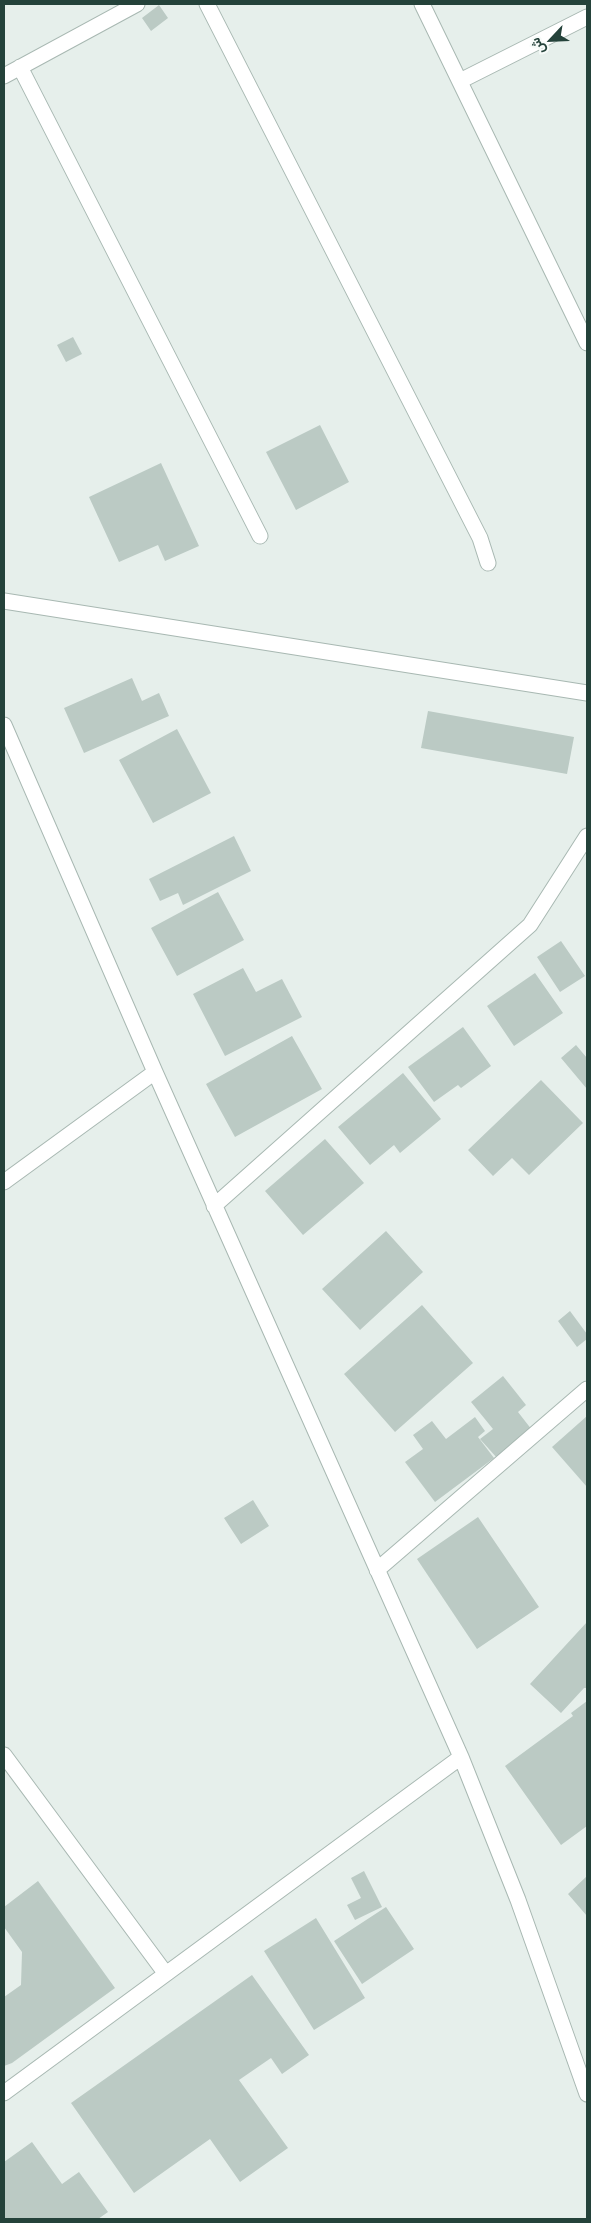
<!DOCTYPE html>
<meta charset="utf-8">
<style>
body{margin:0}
#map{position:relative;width:591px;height:2223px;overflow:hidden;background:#e6efeb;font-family:Manrope,Vazirmatn,sans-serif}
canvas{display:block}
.frame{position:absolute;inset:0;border:5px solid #24423a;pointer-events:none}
.north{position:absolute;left:526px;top:15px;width:50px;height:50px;-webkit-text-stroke:4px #f7fbf9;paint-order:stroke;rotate:245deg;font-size:14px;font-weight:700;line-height:20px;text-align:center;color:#24423a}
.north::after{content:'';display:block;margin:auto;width:18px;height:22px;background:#24423a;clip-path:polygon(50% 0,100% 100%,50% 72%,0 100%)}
</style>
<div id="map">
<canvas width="591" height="2223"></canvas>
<div class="frame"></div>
<div class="north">ش</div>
</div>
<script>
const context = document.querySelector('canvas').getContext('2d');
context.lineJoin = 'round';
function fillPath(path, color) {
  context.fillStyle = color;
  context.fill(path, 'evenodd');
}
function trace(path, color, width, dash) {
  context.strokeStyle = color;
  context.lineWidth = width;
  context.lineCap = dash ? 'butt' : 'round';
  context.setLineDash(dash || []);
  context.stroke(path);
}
fillPath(new Path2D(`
 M159,5L168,18L151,31L142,18Z
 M73,337L82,354L66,362L57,345Z
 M320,425L349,482L296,510L266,452Z
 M161,463L199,546L165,561L158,545L119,562L89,497Z
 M132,678L142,701L159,693L169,716L84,753L64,708Z
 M428,711L574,737L567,774L421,748Z
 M177,729L211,793L153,823L119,760Z
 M234,836L251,871L183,905L178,893L160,901L149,879Z
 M218,892L244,940L177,976L151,928Z
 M561,941L585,976L560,992L537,957Z
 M243,968L256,992L282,979L302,1017L225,1056L193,994Z
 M535,973L563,1013L514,1046L487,1006Z
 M463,1027L491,1066L461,1088L458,1085L434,1102L408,1067Z
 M292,1036L322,1089L235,1137L206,1084Z
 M576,1045L587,1058V1089L561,1058Z
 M403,1073L441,1119L400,1153L394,1145L370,1165L338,1127Z
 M541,1080L583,1123L529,1175L512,1158L493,1176L468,1150Z
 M325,1139L364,1183L303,1235L265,1191Z
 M386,1231L423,1272L360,1330L322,1289Z
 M422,1305L473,1363L395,1432L344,1374Z
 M570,1311L587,1334V1339L577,1347L558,1321Z
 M503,1376L526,1405L518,1412L532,1430L497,1458L480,1439L493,1429L471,1402Z
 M587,1416V1487L552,1447Z
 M475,1417L485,1431L478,1437L494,1458L435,1502L405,1462L423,1449L413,1435L432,1421L446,1439Z
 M253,1500L269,1526L241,1544L224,1518Z
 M478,1517L539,1607L477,1649L417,1559Z
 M587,1622V1688H584L561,1713L530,1684Z
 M587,1701V1826L561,1845L505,1766L573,1716L571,1713Z
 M364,1871L382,1907L355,1920L347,1905L361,1898L351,1878Z
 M587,1876V1916L568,1894Z
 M38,1881L115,1988L12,2063L4,2066V1997L21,1985L22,1952L4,1927V1907Z
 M386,1907L414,1949L362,1984L334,1941Z
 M316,1918L365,1998L314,2030L264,1951Z
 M252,1975L309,2055L282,2074L271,2058L239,2080L288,2148L240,2182L210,2139L134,2193L71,2103Z
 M32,2142L62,2184L79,2172L108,2212L98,2219H4V2162Z`), '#bbcac4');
const minor = new Path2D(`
 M207,4L480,538L488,563
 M422,4L587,343
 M20,67L260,536
 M4,76L137,4
 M460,81L587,17
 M4,601L587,693
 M4,725L155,1072L461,1757L518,1900L587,2094
 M4,1182L155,1072
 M214,1206L530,925L587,836
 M377,1570L587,1389
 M4,1755L166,1974
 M4,2093L461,1757`);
trace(minor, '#a8b8b2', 17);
trace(minor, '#fff', 15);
</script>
